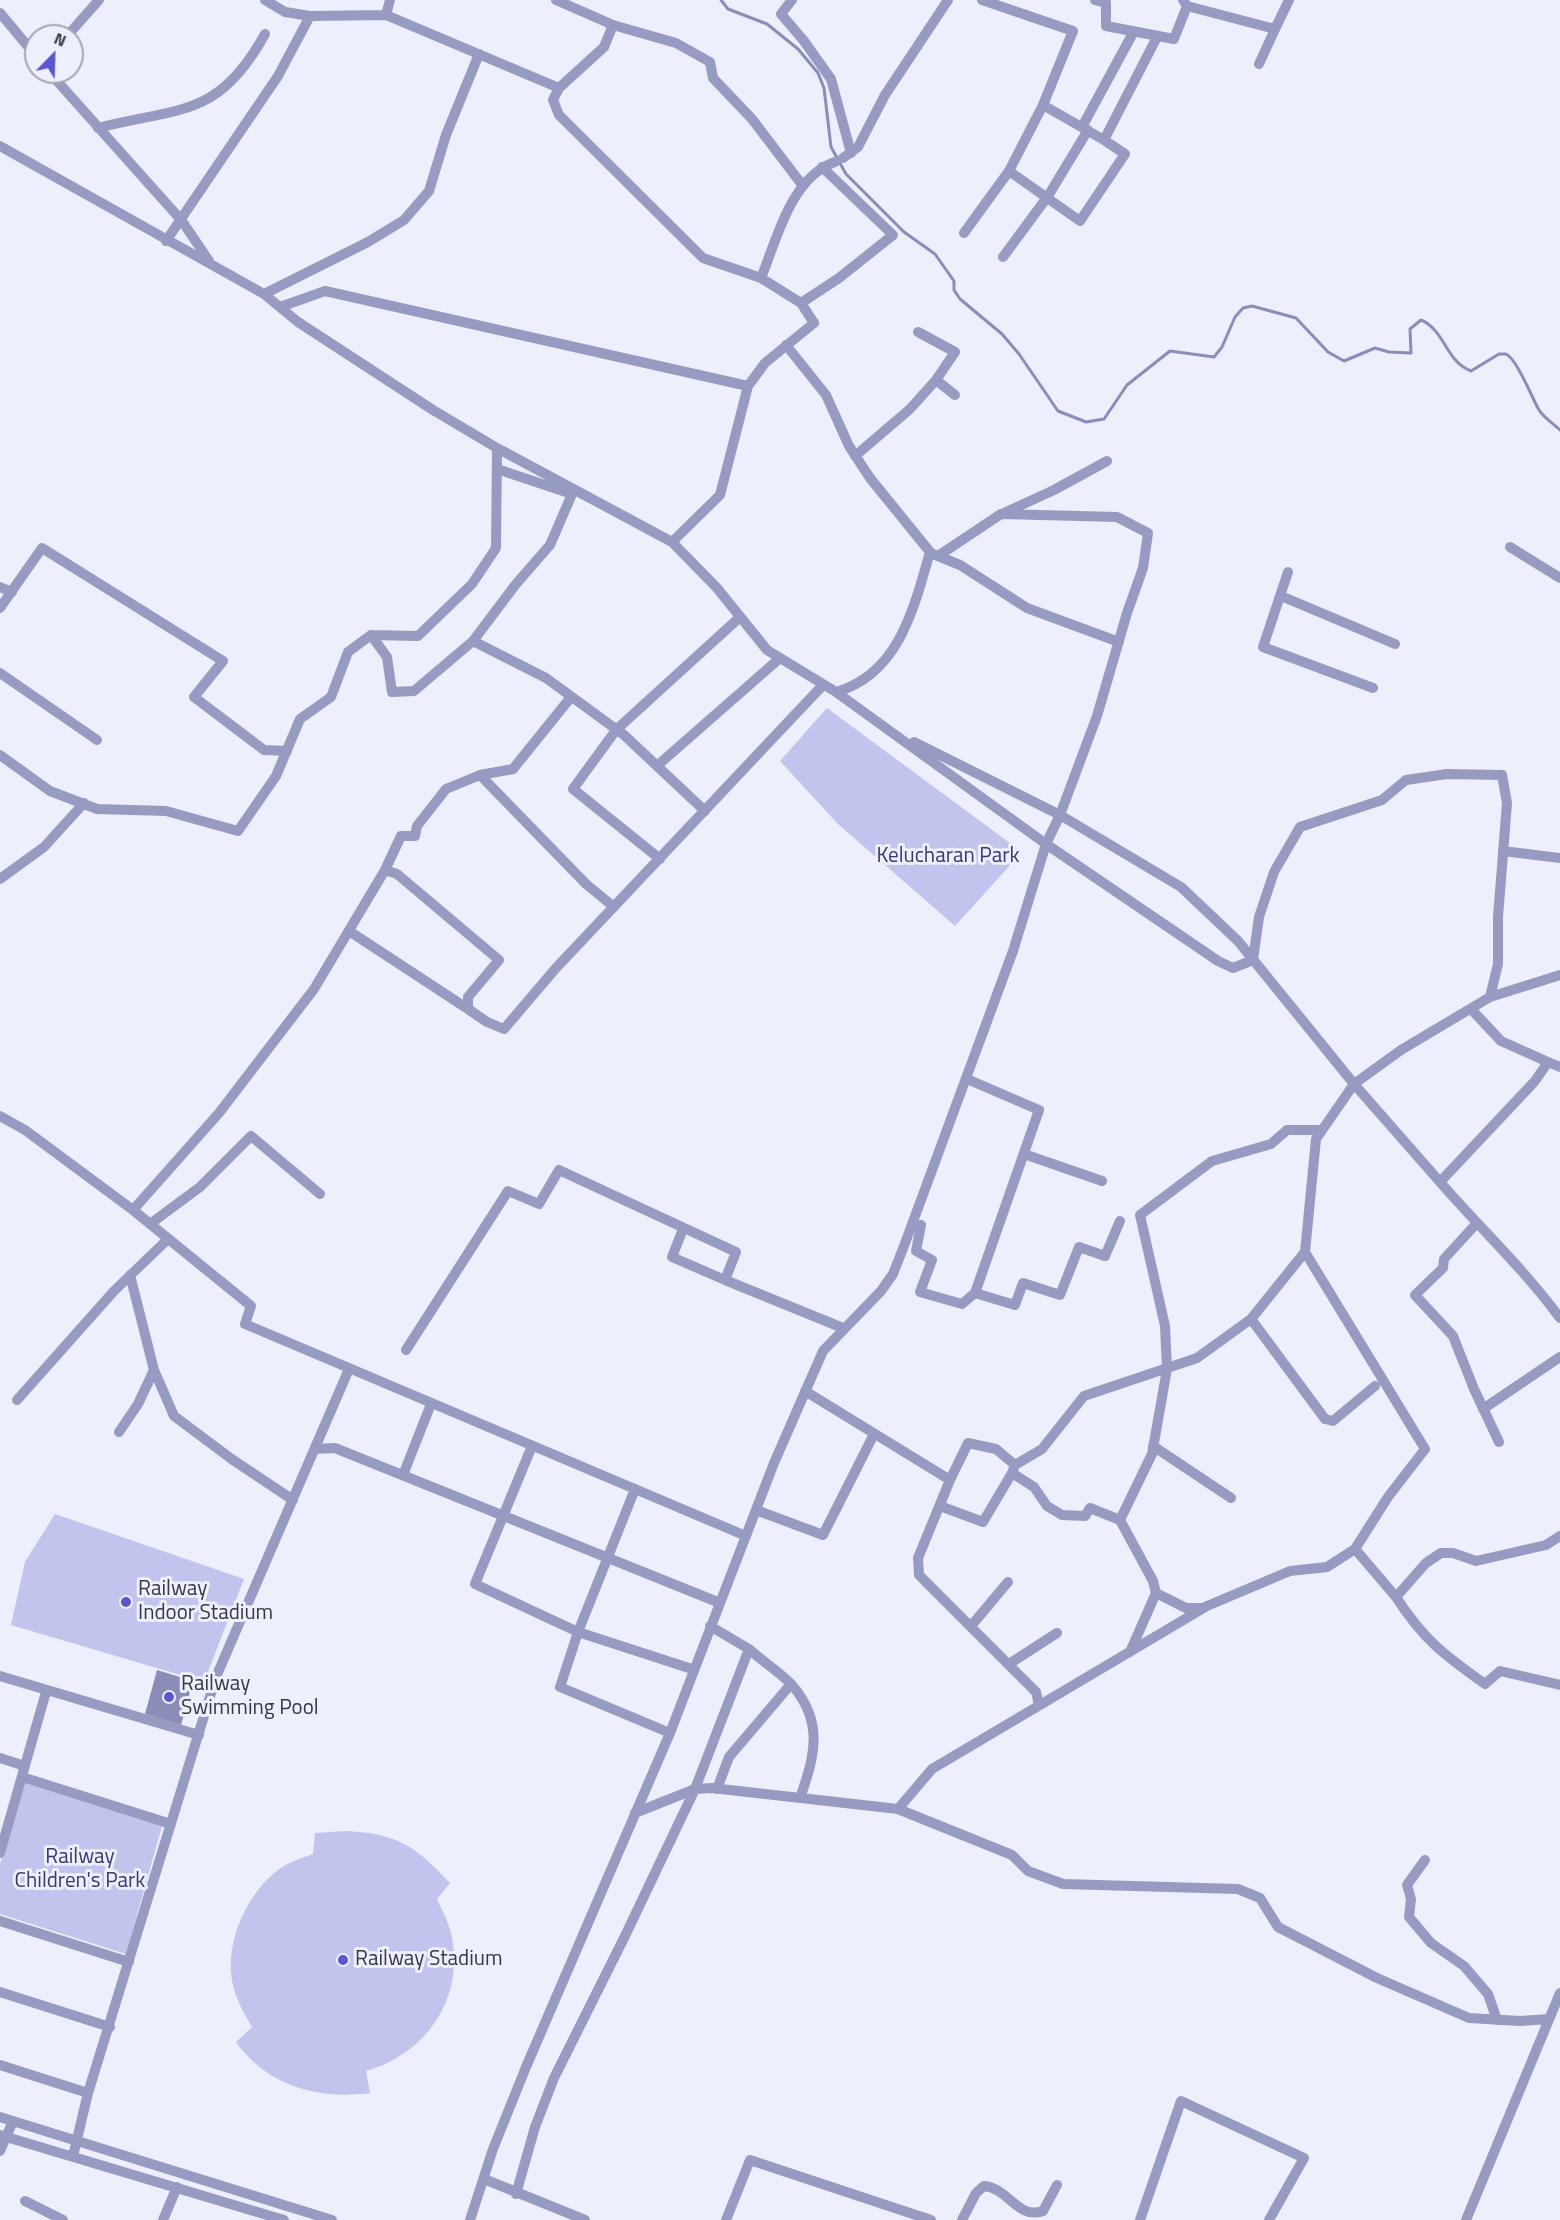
<!DOCTYPE html>
<style>
body{margin:0}
#map{position:relative;width:1560px;height:2220px;overflow:hidden;background:#edeffc;font-family:"Titillium Web",sans-serif}
canvas{display:block}
.north{position:absolute;left:24px;top:24px;width:60px;height:60px;box-sizing:border-box;background:#edeffc;border:2px solid #a5a6b0;border-radius:50%;rotate:23deg;font-size:16px;font-weight:700;line-height:24px;text-align:center;color:#38393f}
.north::after{content:'';display:block;margin:auto;width:21px;height:27px;background:#5c55cd;clip-path:polygon(50% 0,100% 100%,50% 72%,0 100%)}
</style>
<div id="map">
<canvas width="1560" height="2220"></canvas>
<div class="north">N</div>
</div>
<script>
const context = document.querySelector('canvas').getContext('2d');
context.lineJoin = 'round';
function fillPath(path, color) {
  context.fillStyle = color;
  context.fill(path, 'evenodd');
}
function trace(path, color, width, dash) {
  context.strokeStyle = color;
  context.lineWidth = width;
  context.lineCap = dash ? 'butt' : 'round';
  context.setLineDash(dash || []);
  context.stroke(path);
}
function write(font, color, halo, rows, align = 'center') {
  context.font = font + ' "Titillium Web",sans-serif';
  context.lineWidth = 6;
  context.setLineDash([]);
  context.textBaseline = 'middle';
  context.strokeStyle = halo;
  context.fillStyle = color;
  for (const [text, x, y, turn = 0] of rows) {
    context.save();
    context.translate(x, y);
    context.rotate((+turn || 0) * Math.PI / 180);
    context.textAlign = isNaN(turn) ? turn : align;
    if (halo) context.strokeText(text, 0, 0);
    context.fillText(text, 0, 0);
    context.restore();
  }
}
fillPath(new Path2D(`
 M827,708L1022,852L955,926L838,824L780,761Z
 M55,1514L244,1579L204,1682L11,1625L25,1562Z
 M24,1783L162,1826L126,1954L0,1914V1864Z
 M347,1831C399,1834 416,1847 450,1883L437,1899C442,1910 448,1921 451,1933C466,1996 427,2054 366,2071L370,2093C319,2100 267,2086 236,2042L252,2027C245,2015 238,2003 234,1989C223,1950 242,1902 272,1875C283,1864 299,1859 313,1854L315,1833Z`), '#c1c4ec');
fillPath(new Path2D(`
 M157,1670L193,1681L181,1725L145,1714Z`), '#8a8db8');
trace(new Path2D(`
 M721,0L728,9L767,24L798,49L818,73L824,88L831,147L846,174L904,232L935,254L954,281V290L960,299L1002,334L1019,354L1058,411L1086,422L1104,419L1127,385L1170,351L1214,357L1222,347L1235,317L1243,308L1252,306L1296,318L1328,352L1344,361L1375,348L1389,352L1411,353L1410,329L1421,320C1445,330 1446,362 1471,371L1499,354H1506C1517,359 1532,398 1539,410C1544,418 1554,424 1560,430`), '#8a8db8', 3);
trace(new Path2D(`
 M265,0L285,12L310,16L386,15L390,0
 M556,0L613,25
 M792,0L781,14L804,41L831,79L851,153
 M982,0L1073,31L1043,105L1104,140L1157,37
 M1095,0L1106,3V26L1174,39L1187,6
 M1183,0L1187,6L1271,28L1276,27L1289,0
 M0,13L36,56
 M386,15L559,88
 M67,36L99,0
 M1259,64L1276,27
 M49,72L182,221L209,261
 M1082,127L1133,33
 M98,128C180,107 219,118 265,34
 M0,146L264,294L298,322L433,410L497,448L672,542L717,588L767,650L836,692L1046,844L1218,961L1233,968L1253,960
 M843,158L858,147L885,95L948,0
 M1009,171L1080,221L1125,154L1104,140
 M964,233L1009,171L1043,105
 M166,241L278,76L310,16
 M1003,257L1048,196L1088,130
 M761,278L703,258L559,115L553,100L559,88L604,47L613,25L676,43L710,62L713,78L752,119L803,186
 M264,294L368,242L404,220L429,191L446,135L479,54
 M801,303L839,278L893,235L822,167
 M280,307L325,291L748,386
 M918,332L955,352L936,380
 M786,345L826,395L849,446L870,478L930,552C914,608 899,674 836,692
 M855,456L910,409L936,380L955,395
 M1004,513L1054,490L1107,461
 M672,542L720,495L748,386L765,363L814,323L801,303L761,278C777,239 791,177 835,162
 M1510,547L1560,578
 M933,554L960,565L1027,608L1119,642
 M1288,572L1263,647L1373,688
 M0,587L12,592
 M1281,596L1395,644
 M0,608L42,548L223,661L194,697L264,750L287,751
 M371,635L387,657L392,692L414,691L473,641L516,584L550,545L572,494L497,469
 M473,641L546,678L624,735L705,811
 M0,673L97,740
 M914,742L1060,815L1181,887L1238,941L1354,1084L1440,1182L1535,1081L1548,1062L1560,1067
 M0,755L50,791L97,809L166,811L238,831L276,776L300,719L331,697L348,652L371,635L418,636L472,584L496,548L497,448
 M658,765L780,658
 M480,775L586,884L614,907
 M1503,851L1560,858
 M660,859L573,789L616,730L740,617
 M385,870L401,836H415L417,826L446,789L480,775L513,769L571,697
 M0,879L44,847L84,803
 M349,931L468,1009
 M1253,960L1259,917L1274,872L1300,827L1382,800L1406,780L1447,774L1502,775L1507,803L1498,917V964L1490,997
 M1471,1009L1501,1041L1548,1062
 M0,1116L25,1130L133,1210L219,1113L314,989L385,870L397,874L499,960L468,997V1009L487,1022L504,1029L556,968L823,685
 M1024,1154L1102,1181
 M1440,1182C1480,1228 1524,1269 1560,1318
 M133,1210L251,1306L245,1324L746,1536
 M150,1224L200,1187L251,1136L320,1194
 M1476,1224L1444,1259L1443,1268L1415,1295L1453,1336L1474,1389L1499,1442
 M921,1225L916,1251L932,1260L920,1292L962,1304L975,1293L1039,1110L967,1079
 M683,1229L672,1257L725,1280
 M975,1293L1015,1305L1023,1283L1060,1295L1079,1247L1105,1256L1120,1221
 M1251,1319L1325,1419L1333,1421L1375,1386
 M406,1350L508,1191L539,1204L559,1170L736,1252L725,1280L843,1328
 M154,1370L174,1416L233,1460L293,1500
 M805,1391L950,1480L918,1558L919,1575L1036,1692L1039,1705
 M17,1400L114,1291L168,1239
 M1483,1409L1560,1357
 M119,1432L138,1404L154,1370L130,1275
 M532,1446L475,1584L578,1632L692,1669
 M1153,1446L1231,1498
 M315,1449L335,1448L720,1603
 M1015,1465L1012,1473L1034,1487L1047,1506L1062,1515L1085,1516L1090,1508L1120,1520L1152,1454L1167,1369L1165,1326L1140,1215L1212,1161L1271,1144L1287,1130H1322
 M403,1475L431,1404
 M950,1480L968,1443L996,1449L1015,1465L1042,1449L1084,1396L1197,1358L1251,1319L1305,1252
 M635,1489L578,1632L560,1687L670,1733
 M940,1506L983,1522L1012,1473
 M756,1510L823,1535L874,1434
 M1120,1520L1153,1581L1156,1593L1130,1652
 M1560,1536L1546,1545L1476,1561L1453,1553H1441L1426,1563L1396,1597C1423,1639 1444,1655 1485,1684L1500,1671L1560,1685
 M1355,1549L1396,1597
 M1156,1593L1186,1608H1203
 M971,1626L1008,1582
 M749,1649C762,1661 780,1672 792,1685C824,1722 815,1755 800,1798
 M1009,1664L1057,1633
 M0,1676L199,1735
 M0,1758L25,1766
 M22,1777L171,1824
 M717,1789L729,1757L791,1684
 M898,1809L1012,1855L1028,1871L1063,1884L1238,1889L1260,1898L1278,1927L1377,1978L1469,2018L1520,2021L1549,2019
 M635,1813L695,1789L712,1788L898,1809L932,1769L1207,1606L1290,1571L1327,1567L1355,1549L1388,1497L1425,1449L1305,1252L1316,1139L1354,1084L1401,1050L1490,997L1560,975
 M0,1853L46,1692
 M1425,1860L1407,1885L1411,1899L1409,1917L1431,1943L1464,1966L1488,1994L1497,2020
 M0,1921L129,1962
 M0,1992L110,2027
 M0,2065L88,2093
 M0,2117L332,2220
 M0,2135L284,2220
 M0,2151L13,2121
 M73,2156L88,2093L216,1677L349,1369
 M484,2179L585,2220
 M516,2194L535,2127L554,2078L625,1936L695,1789L749,1649L710,1626
 M25,2201L63,2220
 M163,2220L177,2187
 M470,2220L493,2149L526,2067L670,1733L774,1463L823,1351L881,1291L893,1274L904,1246L1013,951L1046,844L1060,815L1097,716L1127,613L1143,568L1148,533L1117,517L1001,514L938,556
 M726,2220L750,2160L931,2220
 M962,2220L976,2193L984,2186C1009,2188 1017,2220 1043,2211L1057,2185
 M1140,2220L1181,2101L1304,2158L1269,2220
 M1466,2220L1560,1993`), '#989bc1', 10);
for (const [x, y, r, color] of [
 [126,1602,6,"#5c55cd"],
 [169,1697,6,"#5c55cd"],
 [343,1960,6,"#5c55cd"]
]) {
  const dot = new Path2D();
  dot.arc(x, y, r, 0, 2 * Math.PI);
  context.fillStyle = color;
  context.fill(dot);
  trace(dot, '#edeffc', 2);
}
write('21px', '#393970', '#edeffc', [
 ["Kelucharan Park",948,857],
 ["Railway",80,1858],
 ["Children's Park",80,1882]
]);
write('21px', '#38393f', '#edeffc', [
 ["Railway",138,1590],
 ["Indoor Stadium",138,1614],
 ["Railway",181,1685],
 ["Swimming Pool",181,1709],
 ["Railway Stadium",355,1960]
], 'left');
</script>
